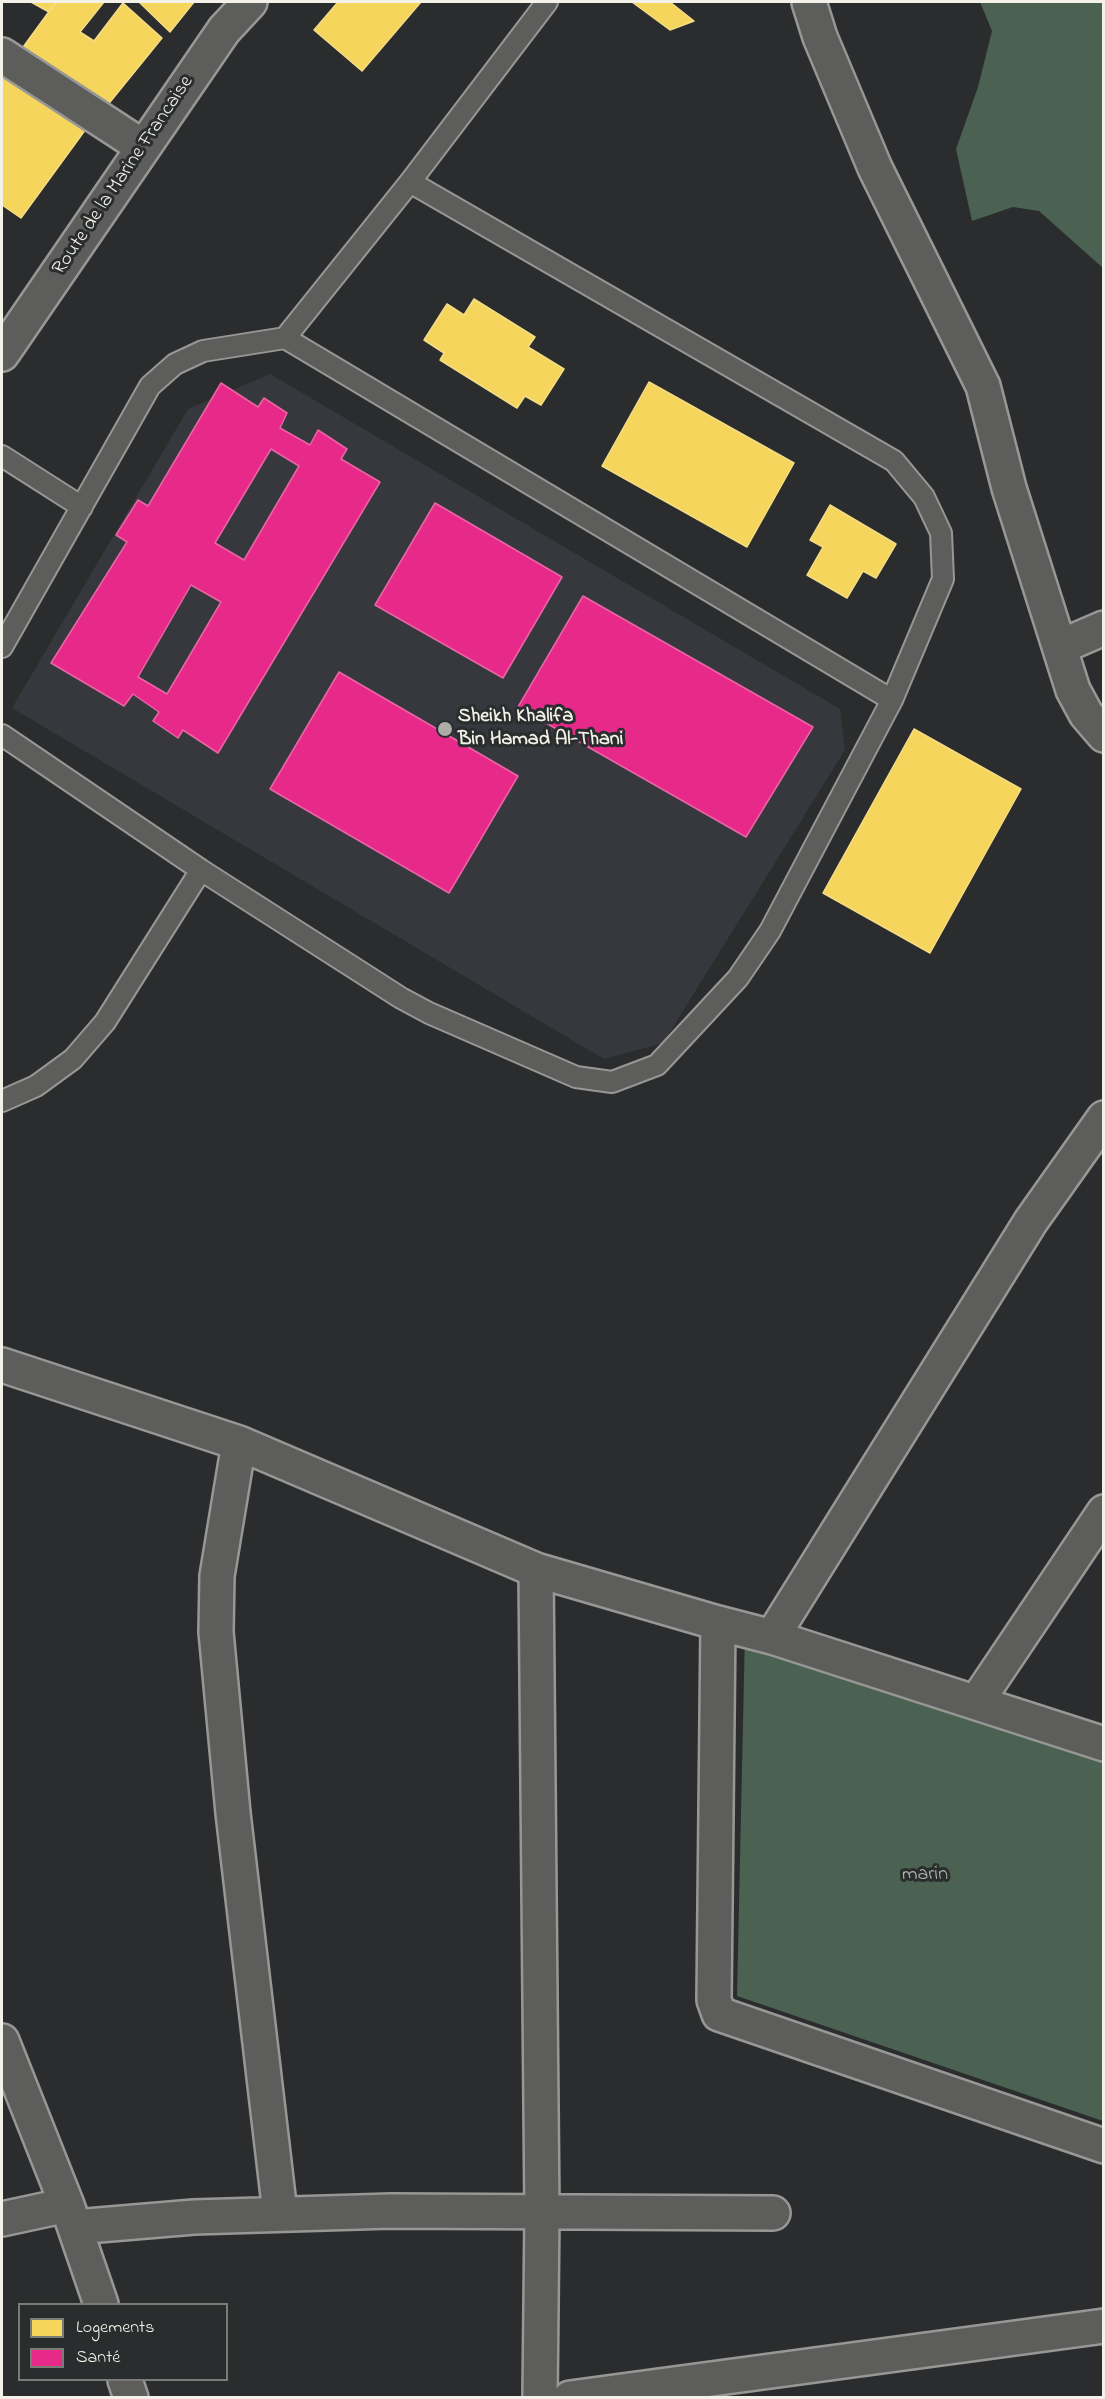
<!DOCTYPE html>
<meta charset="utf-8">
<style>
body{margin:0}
#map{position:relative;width:1105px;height:2399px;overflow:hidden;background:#2b2c2d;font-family:"Indie Flower",sans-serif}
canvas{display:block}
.frame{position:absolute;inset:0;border:3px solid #f4f1e8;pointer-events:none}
.legend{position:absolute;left:18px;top:2303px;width:210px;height:78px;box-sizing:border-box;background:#2a2d2e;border:2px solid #7b7b78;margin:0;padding:8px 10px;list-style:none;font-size:18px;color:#f4f1e8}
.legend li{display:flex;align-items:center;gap:12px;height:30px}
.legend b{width:30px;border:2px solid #7b7b78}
</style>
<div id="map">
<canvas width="1105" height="2399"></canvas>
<div class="frame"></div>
<ul class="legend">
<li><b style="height:16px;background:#f6d55c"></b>Logements</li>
<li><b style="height:16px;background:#e7298a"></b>Santé</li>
</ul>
</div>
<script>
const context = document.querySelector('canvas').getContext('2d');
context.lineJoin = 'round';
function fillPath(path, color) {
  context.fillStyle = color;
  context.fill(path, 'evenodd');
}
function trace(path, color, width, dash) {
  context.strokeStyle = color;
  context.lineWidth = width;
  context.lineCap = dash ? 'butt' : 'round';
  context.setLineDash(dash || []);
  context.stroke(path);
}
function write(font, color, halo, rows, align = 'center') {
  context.font = font + ' "Indie Flower",sans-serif';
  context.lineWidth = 6;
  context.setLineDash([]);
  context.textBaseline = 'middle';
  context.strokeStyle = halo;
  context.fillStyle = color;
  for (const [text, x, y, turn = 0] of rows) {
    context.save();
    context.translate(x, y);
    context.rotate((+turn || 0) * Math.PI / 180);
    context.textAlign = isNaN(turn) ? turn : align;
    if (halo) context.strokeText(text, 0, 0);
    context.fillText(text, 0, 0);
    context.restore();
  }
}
fillPath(new Path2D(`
 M270,374L840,709L845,750L663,1043L604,1059L12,708L188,409Z`), '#37383d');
fillPath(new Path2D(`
 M980,2H1103V268L1039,211L1013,207L972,221L956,149L978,87L992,31Z
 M745,1632L1103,1751V2121L737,1996Z`), '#4b6253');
const homes = new Path2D(`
 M31,2H56L49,12Z
 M56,2H104L80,32L94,41L123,3L162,38L106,107L21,50Z
 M139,2H194L170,32Z
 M338,2H421L362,71L314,30Z
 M632,2H670L694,21L670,30Z
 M2,72L91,122L21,218L2,205Z
 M474,299L535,337L528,347L564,369L541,405L525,396L517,408L440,360L444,353L424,340L447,304L464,315Z
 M649,382L794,463L747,547L602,466Z
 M830,505L896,544L876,578L863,571L847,598L807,575L823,547L810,540Z
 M914,729L1021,789L930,953L823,893Z`);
fillPath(homes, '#f6d55c');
trace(homes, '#f5dd86', 1.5);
const health = new Path2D(`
 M221,383L258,407L264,398L287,413L280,428L310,445L318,430L347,449L341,459L380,482L218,753L183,730L178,738L153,721L159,712L133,694L124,706L51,663L127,542L116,535L138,500L148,506ZM271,449L299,466L244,560L215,543ZM191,585L221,602L167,694L138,677Z
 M435,503L562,577L503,678L375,605Z
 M583,596L813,727L746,837L518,707Z
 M339,672L518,776L449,893L270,789Z`);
fillPath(health, '#e7298a');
trace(health, '#eb65a6', 1.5);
const lane = new Path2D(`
 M410,182L547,2
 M285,338L892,700
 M2,456L82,507
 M2,647L150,386L175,364L203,351L285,338L410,182L894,461L924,497L941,533L943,579L892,700L770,931L738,978L657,1065L612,1082L576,1077L429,1013L401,998L201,870L2,735
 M2,1101L36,1086L73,1059L105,1022L201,870`);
const street = new Path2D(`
 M809,2L820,37L875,168L983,386L1009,488L1073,690L1086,714L1104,735
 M2,55L143,147
 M2,354L224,30L250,2
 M1060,647L1104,628
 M2,1365L239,1443L536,1570L718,1623L772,1637L1104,1744
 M239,1443L217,1576L216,1632L233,1813L280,2213
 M536,1570L542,2213L540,2398
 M718,1623L714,2000L719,2014L1104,2146
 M772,1637L1031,1221L1104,1118
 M977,1701L1104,1512
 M2,2041L67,2205L101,2304
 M2,2219L67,2205
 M75,2227L194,2217L391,2211L773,2213
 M125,2380L131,2398
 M570,2398L1104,2326`);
trace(lane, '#979796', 24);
trace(street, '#979796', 38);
trace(lane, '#5d5d5c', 20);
trace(street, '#5d5d5c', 33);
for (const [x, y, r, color] of [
 [445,729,8,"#aeaca7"]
]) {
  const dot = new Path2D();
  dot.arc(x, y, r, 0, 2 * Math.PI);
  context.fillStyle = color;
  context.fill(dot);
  trace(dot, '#2a2d2e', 2);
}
write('20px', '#f4f1e8', '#2a2d2e', [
 ["Route de la Marine Francaise",124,176,-56]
]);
write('bold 20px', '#f4f1e8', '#2a2d2e', [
 ["Sheikh Khalifa",458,718],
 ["Bin Hamad Al-Thani",458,741]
], 'left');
write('20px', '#b2bbaf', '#2a2d2e', [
 ["marin",925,1876]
]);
</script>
